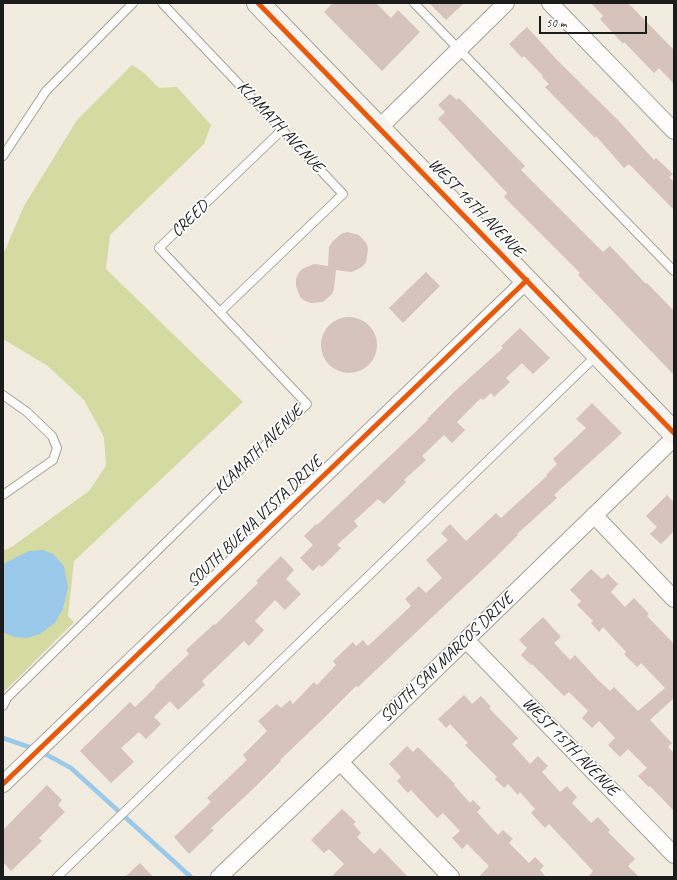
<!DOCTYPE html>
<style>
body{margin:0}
#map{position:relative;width:677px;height:880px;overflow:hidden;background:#f1ebe0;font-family:Caveat,sans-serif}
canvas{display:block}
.frame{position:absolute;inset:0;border:4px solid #1c1c1c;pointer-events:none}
.scale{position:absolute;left:539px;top:16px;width:108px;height:18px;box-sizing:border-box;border:2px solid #1c1c1c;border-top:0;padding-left:5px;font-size:12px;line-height:14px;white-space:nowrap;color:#1c1c1c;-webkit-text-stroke:3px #fff;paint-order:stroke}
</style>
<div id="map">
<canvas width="677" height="880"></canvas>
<div class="frame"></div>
<div class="scale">50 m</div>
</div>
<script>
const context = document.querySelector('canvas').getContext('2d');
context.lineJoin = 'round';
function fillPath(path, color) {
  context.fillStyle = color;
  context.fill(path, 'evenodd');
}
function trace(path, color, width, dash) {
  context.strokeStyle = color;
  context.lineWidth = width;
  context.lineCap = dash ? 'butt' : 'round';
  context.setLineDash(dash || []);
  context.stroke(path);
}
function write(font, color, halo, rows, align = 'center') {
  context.font = font + ' Caveat,sans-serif';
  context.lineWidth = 3.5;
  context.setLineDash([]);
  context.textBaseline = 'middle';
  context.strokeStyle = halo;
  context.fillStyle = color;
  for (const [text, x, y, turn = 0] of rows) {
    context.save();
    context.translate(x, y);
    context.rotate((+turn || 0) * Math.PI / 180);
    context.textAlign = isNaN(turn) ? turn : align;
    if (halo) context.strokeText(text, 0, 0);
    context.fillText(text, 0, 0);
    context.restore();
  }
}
fillPath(new Path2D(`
 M132,65L144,73L159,88L177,87L211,125L204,144L110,235L106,269L243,402L74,561L68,616L74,622L3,693V551L13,546L89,491L106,466L104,437L84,400L48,366L3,339V255L24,206L77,120Z`), '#d4daa2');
fillPath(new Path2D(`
 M43,550L53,554L64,566L68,587L63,609L55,623L40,634L27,638L14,637L3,632V564L29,551Z`), '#9bc9e9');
trace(new Path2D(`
 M3,738L38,750L71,768L191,877`), '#9bc9e9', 4.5);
fillPath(new Path2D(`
 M333,3H376L391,18L398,10L420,32L382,71L324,12Z
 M429,3H464L446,20Z
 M591,3H628L674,50V84L659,68L654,73L624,42L623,44L600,19L603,16Z
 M527,27L558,61L618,120L654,160L656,158L673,174L669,177L674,182V210L629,164L624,168L596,136L595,138L545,87L549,84L542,77L543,76L524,56L522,58L509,44Z
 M450,94L457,100L459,98L525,166L521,170L603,252L610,246L646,284L647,283L674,311V375L578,275L580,273L504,197L507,193L438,119L445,112L438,105Z
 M347,232L359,235L367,244L368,250L366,262L362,267L356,270L351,272L336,270L334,289L332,294L323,302L311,303L305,301L300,297L296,286V279L298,274L302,269L314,264L328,266L329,247L332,242L341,234Z
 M426,272L440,286L403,323L389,308Z
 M321 345a28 28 0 1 1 56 0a28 28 0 1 1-56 0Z
 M520,328L550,358L533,374L522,363L506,378L510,382L494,397L491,393L483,400L481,398L457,422L465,430L452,443L444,435L422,456L426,460L404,480L406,482L384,504L378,499L354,521L358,526L337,545L341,548L322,567L319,565L313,571L300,558L313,545L304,536L316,524L317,525L428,420L427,419L454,392L503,348L501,346Z
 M592,403L622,433L554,495L557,498L517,534L518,535L495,558L358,687L356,686L323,719L280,760L281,761L252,790L211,828L214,830L189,854L174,837L211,802L207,798L247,760L243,755L267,731L258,721L277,704L281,708L290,700L293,704L314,682L317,685L336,665L333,661L353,642L356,646L363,640L368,646L411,606L405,599L419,586L426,593L442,578L426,560L448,540L441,533L450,524L466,541L496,513L501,518L547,476L546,475L557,464L553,459L586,428L576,419Z
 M667,495L674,502V531L661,544L650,534L657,527L646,516Z
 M281,556L294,570L286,579L301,594L285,610L275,600L255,621L264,630L249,646L244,641L202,681L205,685L178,710L170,701L154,717L161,724L146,739L139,732L121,748L134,762L111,783L80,751L130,702L135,707L156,687L155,686L189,654L186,650L214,624L215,625L258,583L256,581Z
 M591,569L602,579L608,574L618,584L611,592L625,607L634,598L649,614L647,616L674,644V698L650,720L672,743L668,747L674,753V811L650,786L649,787L638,776L647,768L628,749L620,757L608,745L615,738L599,721L592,728L582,718L588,711L569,692L564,696L532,664L531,665L521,655L527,648L519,640L543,617L561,637L554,643L570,660L575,655L598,680L610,691L614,687L638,711L665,688L641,663L637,667L624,654L626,652L603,627L599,632L591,623L593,621L577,605L581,601L570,590Z
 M464,695L472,704L481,696L491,707L489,708L518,738L512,744L530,764L538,756L548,766L542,772L560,792L567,786L577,797L572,803L591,823L598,817L610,830L608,832L635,859L628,866L639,877H588L593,871L549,824L545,828L531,813L535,809L520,792L518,795L508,784L504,788L495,779L497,777L465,745L468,743L450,724L446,728L438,719Z
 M407,746L413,752L418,747L455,784L454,785L470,803L473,800L481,808L477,812L498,835L503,830L513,839L509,843L529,863L535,857L544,866L540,870L546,877H479L489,866L467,844L462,849L452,838L460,831L443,813L437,818L411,790L408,793L397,781L401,777L389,764Z
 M47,785L62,800L58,805L65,812L39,838L42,841L11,871L3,862V830Z
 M342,809L356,822L353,824L361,833L357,837L374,854L380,848L408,877H331L344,864L329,849L324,853L311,840Z
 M140,863L153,877H125Z`), '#d6c3bc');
const lane = new Path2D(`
 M162,3L343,194L220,312
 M414,3L674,271
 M3,156L46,91L133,3
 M3,395L27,412L52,436L57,448L53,460L3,495
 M3,706L7,698L307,404L159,248L283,129
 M57,877L597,355`);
const street = new Path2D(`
 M550,3L674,131
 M379,128L506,3
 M594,515L674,599
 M466,640L674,855
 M340,762L451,877
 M3,784L527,280
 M219,877L340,762L674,438`);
const secondary = new Path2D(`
 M258,3L674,433`);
trace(lane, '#a4a19b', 10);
trace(street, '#a4a19b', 18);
trace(secondary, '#a4a19b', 24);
trace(lane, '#fdfcfa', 8);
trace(street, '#fdfcfa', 16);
trace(secondary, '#f7f4ef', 22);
trace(new Path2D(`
 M258,3L674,433
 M3,784L527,280`), '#e8590c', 5);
write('17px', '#1c1c1c', '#fff', [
 ["KLAMATH AVENUE",280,127,47],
 ["WEST 16TH AVENUE",476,208,46],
 ["CREED",190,219,-44],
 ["KLAMATH AVENUE",259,450,-45],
 ["SOUTH BUENA VISTA DRIVE",255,522,-44],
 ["SOUTH SAN MARCOS DRIVE",447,658,-44],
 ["WEST 15TH AVENUE",570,747,46]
]);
</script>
